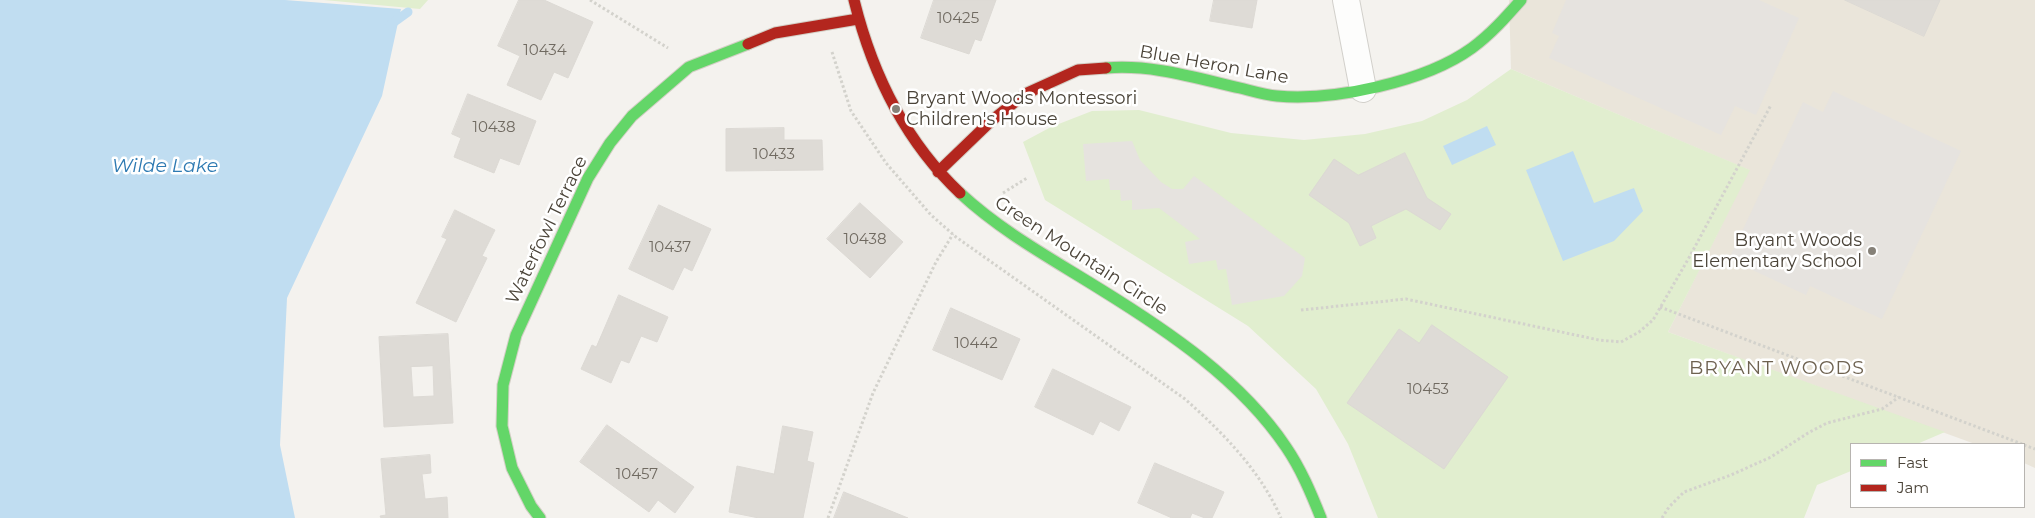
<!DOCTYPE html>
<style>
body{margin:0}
#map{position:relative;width:2035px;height:518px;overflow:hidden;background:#f4f2ee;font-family:Montserrat,sans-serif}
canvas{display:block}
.legend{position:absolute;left:1850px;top:443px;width:175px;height:65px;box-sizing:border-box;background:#fff;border:1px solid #b7b4b0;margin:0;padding:6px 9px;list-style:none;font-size:15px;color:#4b4439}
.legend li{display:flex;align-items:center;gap:10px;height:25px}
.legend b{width:25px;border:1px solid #b7b4b0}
</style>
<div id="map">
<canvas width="2035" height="518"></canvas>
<ul class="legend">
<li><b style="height:6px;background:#63d668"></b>Fast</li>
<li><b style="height:6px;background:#b3261e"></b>Jam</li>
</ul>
</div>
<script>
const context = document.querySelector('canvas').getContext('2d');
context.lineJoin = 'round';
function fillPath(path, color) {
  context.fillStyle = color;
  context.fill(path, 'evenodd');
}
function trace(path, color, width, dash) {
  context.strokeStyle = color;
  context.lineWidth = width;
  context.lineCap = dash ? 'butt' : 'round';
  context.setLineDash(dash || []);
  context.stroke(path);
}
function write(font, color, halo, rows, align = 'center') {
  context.font = font + ' Montserrat,sans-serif';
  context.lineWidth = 5;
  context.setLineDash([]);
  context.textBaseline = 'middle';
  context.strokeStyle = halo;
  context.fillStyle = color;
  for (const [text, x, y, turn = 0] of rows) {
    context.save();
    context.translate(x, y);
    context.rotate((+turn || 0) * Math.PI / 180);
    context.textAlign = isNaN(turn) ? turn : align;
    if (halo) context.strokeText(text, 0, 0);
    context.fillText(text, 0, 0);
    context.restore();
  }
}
fillPath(new Path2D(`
 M1509,0H2035V468L2024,463V444H1975L1668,332L1749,170L1511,69Z`), '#eae5da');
fillPath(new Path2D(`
 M324,0H428L420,9Z
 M1511,69L1750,170L1668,332L1945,432L1917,444H1851V471L1817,485L1804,518H1378L1348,444L1316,389L1248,326L1045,200L1023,142L1051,127L1092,111L1139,110L1231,133L1304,140L1365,134L1422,121L1467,100Z`), '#e1eecf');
fillPath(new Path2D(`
 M1566,0H1759L1799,18L1756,115L1735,106L1721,135L1549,58L1559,36L1552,33Z
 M1833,91L1961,151L1882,319L1810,286L1806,295L1729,259L1803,102L1823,112Z
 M1132,141L1140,160L1161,182L1172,189H1183L1194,176L1305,258L1302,276L1284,296L1232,305L1226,269L1218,270L1216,260L1189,264L1185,242L1200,239L1159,208L1132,210V200L1121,201L1120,190H1110L1109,179L1086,181L1083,144Z`), '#e6e3df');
fillPath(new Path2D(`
 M0,0H285L401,9L382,96L287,298L280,445L295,518H0Z
 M1487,126L1496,145L1452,165L1443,146Z
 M1573,151L1594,203L1634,188L1643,211L1614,241L1563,261L1526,170Z`), '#c0ddf1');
trace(new Path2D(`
 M390,25L408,12`), '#c0ddf1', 9);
const building = new Path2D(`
 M519,0H544L593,22L568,78L554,72L541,100L507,85L520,56L498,46Z
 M934,0H996L981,41L975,39L969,54L921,38Z
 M1214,0H1257L1252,28L1210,21Z
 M1845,0H1940L1924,36Z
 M468,94L536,121L519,165L500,158L494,173L454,157L461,138L452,134Z
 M784,128V140H822L823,170L726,171V129Z
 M1405,153L1427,198L1451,214L1440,230L1406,209L1371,226L1376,238L1360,246L1349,223L1309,195L1334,159L1358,175Z
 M860,203L903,242L870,278L827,239Z
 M659,205L711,229L692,271L684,267L673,290L629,269Z
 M455,210L495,230L482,256L487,258L456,322L416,303L447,239L442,237Z
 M619,295L668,317L657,342L641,336L629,363L621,360L611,383L581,369L592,345L596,347Z
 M951,308L1020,339L1002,380L933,350Z
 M1432,325L1508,377L1444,469L1347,403L1399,329L1419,343Z
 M448,334L453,423L384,427L379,337ZM433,366L434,396L413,397L411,367Z
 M1053,369L1131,407L1119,431L1100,421L1093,435L1035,407Z
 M607,425L694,487L675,513L658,500L649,512L580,462Z
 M783,426L813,432L807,461L814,463L803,518H759L729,512L737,466L774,474Z
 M430,455L431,473L422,474L425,499L447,497L448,518H381L380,516L386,515L381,459Z
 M1155,463L1224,492L1212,518H1205L1192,513L1190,518H1172L1138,503Z
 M844,492L908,518H834Z`);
fillPath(building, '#dedbd6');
trace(building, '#dcd9d4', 1);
const street = new Path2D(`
 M1346,0L1363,89`);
const fast = new Path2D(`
 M1106,68C1151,64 1196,78 1240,88C1252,91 1265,95 1277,96C1334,101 1425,82 1472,48C1491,34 1506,17 1521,0
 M960,193C1002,232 1052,259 1100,289C1168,331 1241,380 1286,447C1301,469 1311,493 1321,518
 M540,518L531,506L512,468L502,426L503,385L516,335L588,178L610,143L632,116L689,67L748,44`);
const jam = new Path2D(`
 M854,0C872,73 905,141 960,193
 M748,44L775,33L858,19
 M938,172L991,121L1025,94L1078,70L1106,68`);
trace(street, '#d2d0cb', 28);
trace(fast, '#d3cfc5', 13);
trace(jam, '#d3cfc5', 13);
trace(new Path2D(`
 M590,0L668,48
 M832,52L851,111L886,163L931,215L956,237L1185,399C1223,433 1260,470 1281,518
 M1003,193L1027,178
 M1660,307L2022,444
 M1301,310L1406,299L1599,340L1621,342L1639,332L1653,320L1690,256L1771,105
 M2024,445L2035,449
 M828,518L873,393L936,262L953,234
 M1662,518L1669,507L1684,492L1731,475L1771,457L1808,433L1827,423L1882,409L1899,397`), '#d3d2cc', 3, [2.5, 2.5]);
trace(street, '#fdfdfc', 26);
trace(fast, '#63d668', 11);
trace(jam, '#b3261e', 11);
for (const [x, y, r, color] of [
 [896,109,5,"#868178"],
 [1872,251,5,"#868178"]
]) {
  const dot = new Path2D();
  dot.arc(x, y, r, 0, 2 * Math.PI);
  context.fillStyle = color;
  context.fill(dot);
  trace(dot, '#fff', 2);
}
write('15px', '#706a61', null, [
 ["10425",958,19],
 ["10434",545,51],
 ["10438",494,128],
 ["10433",774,155],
 ["10438",865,240],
 ["10437",670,248],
 ["10442",976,344],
 ["10453",1428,390],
 ["10457",637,475]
]);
write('18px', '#4b4439', '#fff', [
 ["Blue Heron Lane",1214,65,10],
 ["Waterfowl Terrace",547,230,-64],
 ["Green Mountain Circle",1081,256,33]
]);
write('18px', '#4b4439', '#fff', [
 ["Bryant Woods Montessori",906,99],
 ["Children's House",906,120],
 ["Bryant Woods",1862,241,"right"],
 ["Elementary School",1862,262,"right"]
], 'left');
write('italic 19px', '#2e7ab2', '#fff', [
 ["Wilde Lake",165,166]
]);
context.letterSpacing = '1px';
write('19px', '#6e6250', '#fff', [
 ["BRYANT WOODS",1777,368]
]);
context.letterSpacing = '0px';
</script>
